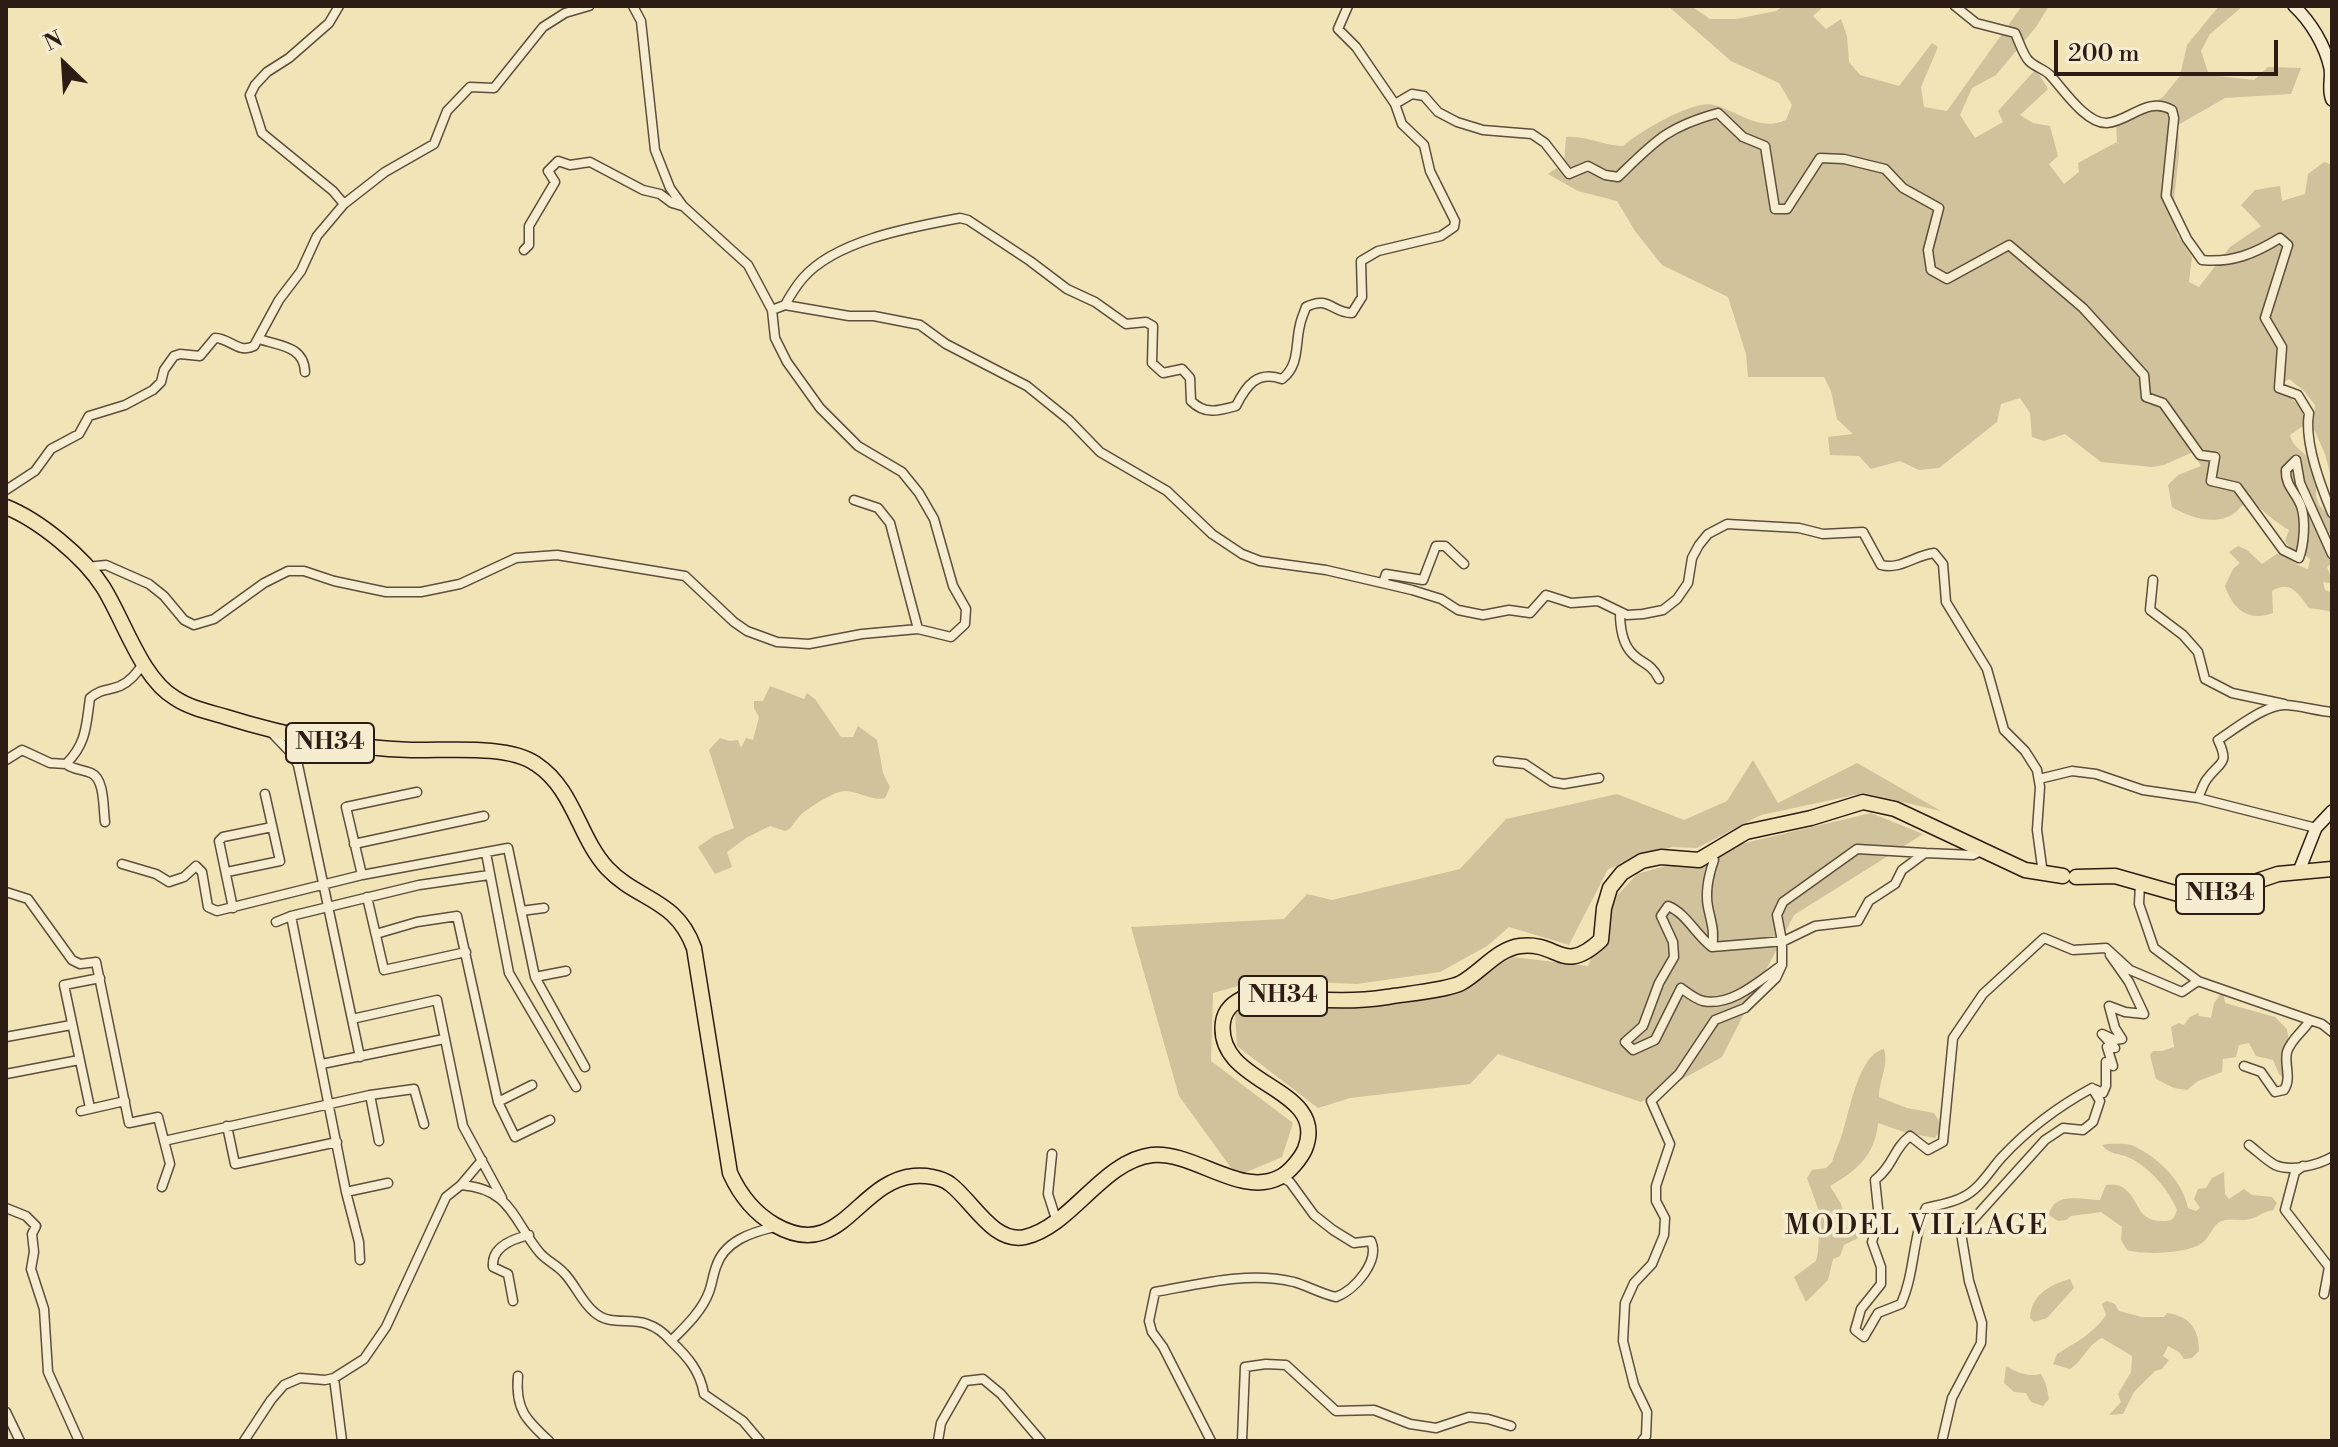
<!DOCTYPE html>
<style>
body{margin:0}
#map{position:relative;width:2338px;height:1447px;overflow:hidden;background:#f1e4b7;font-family:"Libre Bodoni",serif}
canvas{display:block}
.frame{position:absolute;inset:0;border:8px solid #2c1c14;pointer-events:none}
.north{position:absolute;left:24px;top:24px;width:80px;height:80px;-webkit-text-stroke:6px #f6edd0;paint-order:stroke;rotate:335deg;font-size:22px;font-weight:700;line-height:32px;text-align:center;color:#2c1c14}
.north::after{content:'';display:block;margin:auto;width:28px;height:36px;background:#2c1c14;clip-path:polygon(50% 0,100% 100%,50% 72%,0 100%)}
.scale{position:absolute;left:2054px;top:40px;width:224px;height:36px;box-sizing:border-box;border:4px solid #2c1c14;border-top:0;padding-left:10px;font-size:24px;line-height:28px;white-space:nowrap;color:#2c1c14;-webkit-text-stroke:6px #f6edd0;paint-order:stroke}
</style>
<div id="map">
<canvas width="2338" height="1447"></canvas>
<div class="frame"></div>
<div class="north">N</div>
<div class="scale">200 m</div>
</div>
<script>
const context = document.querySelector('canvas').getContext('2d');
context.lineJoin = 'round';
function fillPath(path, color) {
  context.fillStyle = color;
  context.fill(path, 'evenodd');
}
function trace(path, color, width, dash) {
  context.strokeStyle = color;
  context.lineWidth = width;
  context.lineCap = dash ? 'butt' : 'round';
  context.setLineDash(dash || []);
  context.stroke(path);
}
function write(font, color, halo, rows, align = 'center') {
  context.font = font + ' "Libre Bodoni",serif';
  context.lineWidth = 7;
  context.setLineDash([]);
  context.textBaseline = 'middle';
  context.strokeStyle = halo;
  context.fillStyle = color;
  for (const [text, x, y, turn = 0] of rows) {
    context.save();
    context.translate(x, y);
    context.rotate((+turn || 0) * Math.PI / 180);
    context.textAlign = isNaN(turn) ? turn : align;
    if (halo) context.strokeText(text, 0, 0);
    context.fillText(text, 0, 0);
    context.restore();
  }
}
fillPath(new Path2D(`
 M1668,6H1691L1710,19H1736L1776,11L1783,6H1824L1813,16L1826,29L1841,19L1847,36L1849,62L1860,75L1899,86L1932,43L1938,47L1921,87L1924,107L1947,111L2022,6H2049L2036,27L1996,75L1972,88L1960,115L1975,138L2003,122L1998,111L2036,69L2048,89L2020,115L2033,123L2050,126L2058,156L2049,164L2064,184L2079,172L2078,163L2117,142L2116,121L2163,97L2180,76L2187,45L2219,6H2243L2210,34L2201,51L2209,75L2254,80L2268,67L2301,68L2291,94L2225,98L2178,125L2179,155L2173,208L2177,234L2192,257L2189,282L2199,287L2230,247L2261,226L2241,205L2255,190L2280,186L2282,201L2305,194L2308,174L2324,162L2332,165V481L2325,454L2312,425L2315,405L2304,391L2289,379L2274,389C2290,396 2308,406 2303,426L2290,435C2292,446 2302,451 2309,458L2316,481V496L2319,505L2332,518V532L2326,536L2332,551V563L2327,567L2332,580L2329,583L2323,582L2325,590L2332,593V616L2329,611L2309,608C2299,595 2291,579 2272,591L2273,613C2249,622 2233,610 2225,586L2233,569L2240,563L2229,552L2238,546L2247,550L2262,564L2278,553C2289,558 2297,566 2308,569L2310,559L2305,555L2298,556C2295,549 2288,548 2285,541L2289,530C2280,525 2259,509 2253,501C2242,502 2241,509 2233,514C2215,526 2188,517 2172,507L2168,485L2178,475L2201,466L2193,452L2164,465L2152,467L2101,462L2065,434L2044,441L2032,437L2030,413L2020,398L2001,404L1997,422L1939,468L1919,470L1900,461L1871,469L1859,456L1830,455L1828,437L1853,434L1837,419L1831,391L1824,377H1748L1746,354L1728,297L1662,265L1635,231L1617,201L1578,191L1548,174L1564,163L1566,137C1586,135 1603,146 1623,146C1639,132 1694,99 1714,105C1740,112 1759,132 1786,120L1792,105L1779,83L1731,61Z
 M770,686L804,699L807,693L815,699L841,737H853L858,726L877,740L883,773L890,787L885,798C868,802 854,786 836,793C825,798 805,809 798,818C792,824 793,828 785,831L770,826L746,838L727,852L732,867L715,874L698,847L714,836L734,828L709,750L720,738L730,741L738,740L741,748L746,738L753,740L759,717L754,708V701H763Z
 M1753,760L1778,803L1857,763L1941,811L1864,793L1761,815L1697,848L1672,847L1608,869L1569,945L1509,927L1487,946L1440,972L1357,984L1260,980L1213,993L1211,1061L1293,1123L1282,1157L1237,1176L1179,1096L1131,927L1284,919L1307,894L1332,900L1460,869L1506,819L1617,794L1684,820L1727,801Z
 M1871,813L1923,834L1794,915L1722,1057L1641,1102L1498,1054L1470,1084L1350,1098L1318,1108L1237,1046L1235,1013L1452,990L1513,957L1588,966L1614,899L1637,874L1753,841Z
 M2223,991L2225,1003L2275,1017L2287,1029L2290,1049L2283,1078L2279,1074L2273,1060L2256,1056L2249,1043L2239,1045L2236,1057L2223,1059L2222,1072L2198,1081L2187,1090L2174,1088L2156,1079L2150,1055L2153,1051H2162L2174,1047L2171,1027L2179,1023L2184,1025L2190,1017L2198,1013L2199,1016L2211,1018L2214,1003Z
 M1884,1049C1889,1066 1879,1080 1879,1097L1907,1108L1934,1113L1939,1121L1940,1131L1935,1138L1907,1133L1878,1123C1875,1156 1856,1171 1830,1186L1841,1204L1847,1228L1858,1232V1238L1844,1245L1840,1256L1833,1259L1828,1280L1806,1302L1794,1277L1816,1261L1818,1252L1820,1214L1807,1178L1812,1170L1826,1168L1832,1162C1835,1151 1840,1142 1843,1131C1850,1110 1859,1054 1884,1049Z
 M2108,1144C2117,1144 2127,1143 2134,1146C2159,1158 2183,1182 2188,1208L2196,1211L2200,1208L2194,1199L2198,1189L2206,1188L2212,1178L2224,1172L2225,1194L2229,1199L2244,1189L2252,1195L2272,1197L2277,1203L2273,1210C2261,1212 2259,1217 2250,1219C2240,1222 2228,1216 2218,1223C2212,1228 2209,1238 2202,1243C2186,1254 2145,1255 2127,1250L2121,1240L2122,1227L2101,1212L2071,1216L2066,1220L2058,1221L2049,1215C2054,1191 2081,1200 2100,1200L2106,1185C2113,1184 2119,1184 2125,1189C2141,1202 2136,1221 2163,1221C2172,1221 2174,1219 2177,1210C2169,1190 2150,1168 2130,1158C2120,1153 2109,1155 2102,1145Z
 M2070,1279L2074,1288L2047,1318L2034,1322L2030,1318C2031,1295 2051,1284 2070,1279Z
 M2107,1301L2115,1304L2119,1311L2142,1317H2164L2167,1313C2189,1316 2199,1328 2199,1351L2192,1358L2184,1359L2179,1352L2168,1346L2163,1356L2169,1360L2162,1369L2155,1371L2134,1392L2123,1414L2109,1415L2121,1402L2118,1394L2131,1372L2132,1356L2102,1338C2088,1344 2083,1361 2070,1369L2053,1364L2057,1354C2076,1342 2093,1334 2106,1315L2102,1304Z
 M2006,1366C2018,1373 2028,1377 2041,1374L2046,1384L2049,1399L2043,1406L2031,1402L2026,1393L2014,1392L2004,1383Z`), '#d0c29b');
const street = new Path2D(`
 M339,6L329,23L289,58L267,72L255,85L250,95L262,133L333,191L344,204
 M1348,6L1338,29L1356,47L1395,104
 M1955,6L1976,23L2015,33C2019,41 2023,55 2029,61C2035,67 2044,69 2050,75C2063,89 2086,124 2107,123C2130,121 2147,96 2172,110L2174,118L2166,196L2187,239L2202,260C2232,263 2254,254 2280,238L2288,245L2265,318L2282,347L2279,388L2298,395L2309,413C2304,441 2321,487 2332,513
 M524,250L529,245V226L555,182L548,171L558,161L570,165L590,162L643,190L660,194L672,203L682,206
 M785,305C790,296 796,286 803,278C836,240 912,227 960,218L968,220L1030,261L1067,289L1095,302L1126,324L1146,322L1153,326L1152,363L1163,373L1182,369L1190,378L1191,401C1205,415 1218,411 1236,406C1246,386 1257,370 1282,379C1300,365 1295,344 1300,325C1301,319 1304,313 1306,307C1329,295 1332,313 1352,313L1362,297L1361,261L1378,251L1441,236L1454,227L1455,221L1430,171L1424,145L1402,124L1395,104L1412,94L1424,96L1438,112L1457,122L1483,130L1532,134L1545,143L1569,174L1588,166L1605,175L1618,177C1655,141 1667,127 1718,113L1743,137L1765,146L1775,209H1787L1820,158L1844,159L1885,169L1903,188L1939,208L1928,250L1931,270L1947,279L2009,245L2083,308L2144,375L2146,397L2163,403L2200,455L2215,457L2211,481L2237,487L2283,550L2299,558C2304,545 2306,520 2301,506C2296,492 2285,486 2286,470L2296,460L2300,483L2332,554
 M772,310L785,305L849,316H874L920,325L946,344L1027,386L1069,420L1100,452L1167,491L1212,534L1242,554L1260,561L1326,570L1412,590L1441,599L1458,610L1483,615L1509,610L1530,613L1546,595L1571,603L1598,601L1627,615L1643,614L1663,610L1677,599L1688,583L1692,558L1699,545L1708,534L1727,524L1799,528L1823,534L1863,532L1881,565C1901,570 1915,555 1934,553L1943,564L1946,602L1987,669L2004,730L2025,751L2037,770L2040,787L2037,830L2043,874
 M259,339C280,346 304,346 305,372
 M6,490L35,471L51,449L79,434L89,416L125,405L153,390L161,382L164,370L174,356L180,354L200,356L215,338C230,338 238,354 254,346L279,300L301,271L317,236L344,204L385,172L434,144L447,111L470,87L494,88L543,27L565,13L589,6
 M854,500L878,508L890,523L918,629
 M87,567L106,565L149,584L164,596L184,620L194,625L214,619L264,583L288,571H304L334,581L386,592H421L460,584L516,558L557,555L685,576L734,622L747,631L777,642L809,644L862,634L918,629L951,637L965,624L966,609L953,586L934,519L919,493L902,472L858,446L820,408L787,362L775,338L772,310L748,265L683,206L670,188L655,150L641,21L633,6
 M2153,580L2150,610L2183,635L2198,652L2205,679L2232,693L2284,704
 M1383,583L1386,574L1423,580L1436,546H1445L1464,564
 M1620,612C1620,625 1622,641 1630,651C1640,664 1650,661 1659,679
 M270,731L291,753L298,765L360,1057
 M6,760L22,750L50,763L66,764C87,743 86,725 90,698C102,688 108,691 120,686C131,681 137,672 144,663
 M1498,761L1525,764L1552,782L1564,784L1599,778
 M66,764C74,770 82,769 91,773C105,779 103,808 105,822
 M2039,779L2072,771L2096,774L2143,790L2198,798L2316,828
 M2198,798C2201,792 2203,784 2207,779C2220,761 2230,765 2218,740C2235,729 2267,703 2287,705C2302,706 2317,711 2332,712
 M354,844L484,816
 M486,853L509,973L576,1087
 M1711,854L1714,860C1709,874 1705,891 1708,907C1711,922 1715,931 1712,947
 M122,864L156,874L169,882L184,877L196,866L202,872L208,907L217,911L362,875L508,848L535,977L585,1067
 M227,872L280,861L265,794
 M362,875L346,807L417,792
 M6,892L28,899L72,960L80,964L96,962L129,1123L158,1117L170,1164L162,1187
 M367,897L384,970L466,952
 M233,908L219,841L223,837L272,827
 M521,911L544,908
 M291,916L346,1192L359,1242L360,1260
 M276,922L291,916L419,885L489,875
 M376,934L417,922L457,916L498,1102L515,1137L550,1120
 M1782,965C1760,980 1732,1007 1703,1001C1695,999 1688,993 1681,988L1655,1040L1633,1050L1625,1042L1643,1026L1659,983L1674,957L1673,942L1661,916L1668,906C1686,913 1696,935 1712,947L1784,941L1815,926L1858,921L1869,901L1895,884L1902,870L1925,853L1973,855L1983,850
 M535,977L566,971
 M2198,981L2310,1020C2304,1031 2291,1039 2287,1052C2284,1065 2292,1078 2284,1090L2275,1092L2261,1072L2244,1066
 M352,1019L437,1000L463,1126L502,1198
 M2310,1020L2322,1024L2332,1032
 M6,1037L71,1025
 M322,1064L444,1039
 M6,1074L79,1060
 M2094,1089L2103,1093L2106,1086V1062L2113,1066L2107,1047L2115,1048L2102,1034L2115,1040L2122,1039L2115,1028L2109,1006L2125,1012L2144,1014L2129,982L2110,955
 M370,1095L379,1141
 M498,1102L532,1085
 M90,1108L64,985L100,978
 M81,1111L125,1101
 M227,1126L235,1164L337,1142
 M164,1141L370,1095L414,1089L424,1124
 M2249,1145C2257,1151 2266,1160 2275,1165C2291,1172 2318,1165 2332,1157
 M1052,1154L1048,1194L1056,1219
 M2303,1166L2295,1172L2285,1210L2329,1267L2324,1294
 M461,1185L482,1160
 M346,1192L388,1183
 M6,1208L26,1216L36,1226L32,1234L34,1252L31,1269L44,1309L48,1372L79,1441
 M513,1301L508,1274L493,1267C491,1247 512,1239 529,1235
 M671,1341C688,1357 700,1371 704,1394L743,1421L760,1441
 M518,1376C515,1409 526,1420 549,1441
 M334,1378L342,1441
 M6,1412L20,1441
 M244,1441L271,1400L284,1385L300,1378L325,1380L334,1378L364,1359L386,1327L446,1197L461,1185C512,1189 513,1221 540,1253C547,1261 557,1265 564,1273C575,1284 581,1301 594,1312C616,1332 642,1307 671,1341C685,1327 702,1311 709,1292C712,1284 713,1275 716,1267C724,1241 752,1232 775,1227
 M938,1441L941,1423L965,1381L983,1379L1001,1394L1041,1441
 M1211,1441L1163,1347L1152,1332L1149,1321L1155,1292C1200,1284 1248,1271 1294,1282C1308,1286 1321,1294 1336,1297C1355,1290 1380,1261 1371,1241L1354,1243L1333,1230L1314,1215L1290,1182L1281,1177
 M1242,1441L1245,1367L1266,1364L1286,1365L1336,1411L1374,1410L1410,1424L1436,1428L1469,1417L1488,1419L1511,1426
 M1642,1441L1646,1436L1647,1412L1634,1385L1623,1341L1625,1303L1634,1283L1652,1264L1664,1235L1665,1218L1656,1201V1186L1670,1144L1651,1101L1679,1074L1715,1020L1745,1008L1776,978L1782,965V941L1777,915L1783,902L1857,849L1925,853
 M1942,1441L1952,1398L1981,1343L1982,1323L1969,1281L1961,1233L2045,1140L2063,1128L2083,1130L2093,1122L2100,1101L2092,1088C2057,1107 2029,1128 2002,1157C1990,1170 1980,1189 1963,1197C1952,1203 1938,1205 1926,1208C1912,1239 1915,1273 1901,1304L1878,1313L1864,1337L1855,1330L1861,1309L1881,1284V1267L1872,1242L1879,1218L1875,1180C1894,1165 1893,1149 1910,1136L1928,1150L1943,1142L1953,1038L1983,994L2044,938L2073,950L2106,948L2130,970L2182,992L2198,981L2154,948L2139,904L2140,884`);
const secondary = new Path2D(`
 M2294,6C2311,22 2325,45 2330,68C2332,80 2327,89 2332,100
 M2299,871L2316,828L2332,811`);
const highway = new Path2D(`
 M6,507C39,520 84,557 103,587C124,620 141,678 175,698C190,708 209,712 226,717C287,736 346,748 411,750C445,751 508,744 536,764C574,789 578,836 607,868C638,901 676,898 694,948L730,1173C740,1195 754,1213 775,1225C841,1263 857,1181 914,1176C925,1175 941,1177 950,1184C972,1200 993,1244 1025,1237C1072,1226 1102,1161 1152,1155C1194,1151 1241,1198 1280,1177C1290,1172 1301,1158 1305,1149C1330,1086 1214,1086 1223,1022C1225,1008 1235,1001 1248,996C1267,990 1291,997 1311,999C1336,1001 1361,1001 1387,997C1404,994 1448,990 1461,983C1481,972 1497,949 1520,946C1559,941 1562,976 1601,940L1604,908L1610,888L1622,873L1642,861L1661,857L1699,860L1746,832L1811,818L1863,802L1895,809L2025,870L2063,876
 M2076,877L2115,876L2196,899L2207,898L2278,874L2332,869`);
trace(street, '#5d4e3d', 11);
trace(secondary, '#2c1c14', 14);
trace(highway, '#2c1c14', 17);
trace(street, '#f6edd0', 8);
trace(secondary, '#f6edd0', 11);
trace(highway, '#f1e4b7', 14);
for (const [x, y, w] of [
 [330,743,88],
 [2220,894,88],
 [1283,996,88]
]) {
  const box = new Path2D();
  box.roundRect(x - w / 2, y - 20, w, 40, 6);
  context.fillStyle = '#f6edd0';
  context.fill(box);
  trace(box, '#2c1c14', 2);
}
write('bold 24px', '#2c1c14', null, [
 ["NH34",330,743],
 ["NH34",2220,894],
 ["NH34",1283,996]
]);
context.letterSpacing = '2px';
write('28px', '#2c1c14', '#f6edd0', [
 ["MODEL VILLAGE",1917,1227]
]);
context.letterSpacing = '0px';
</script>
